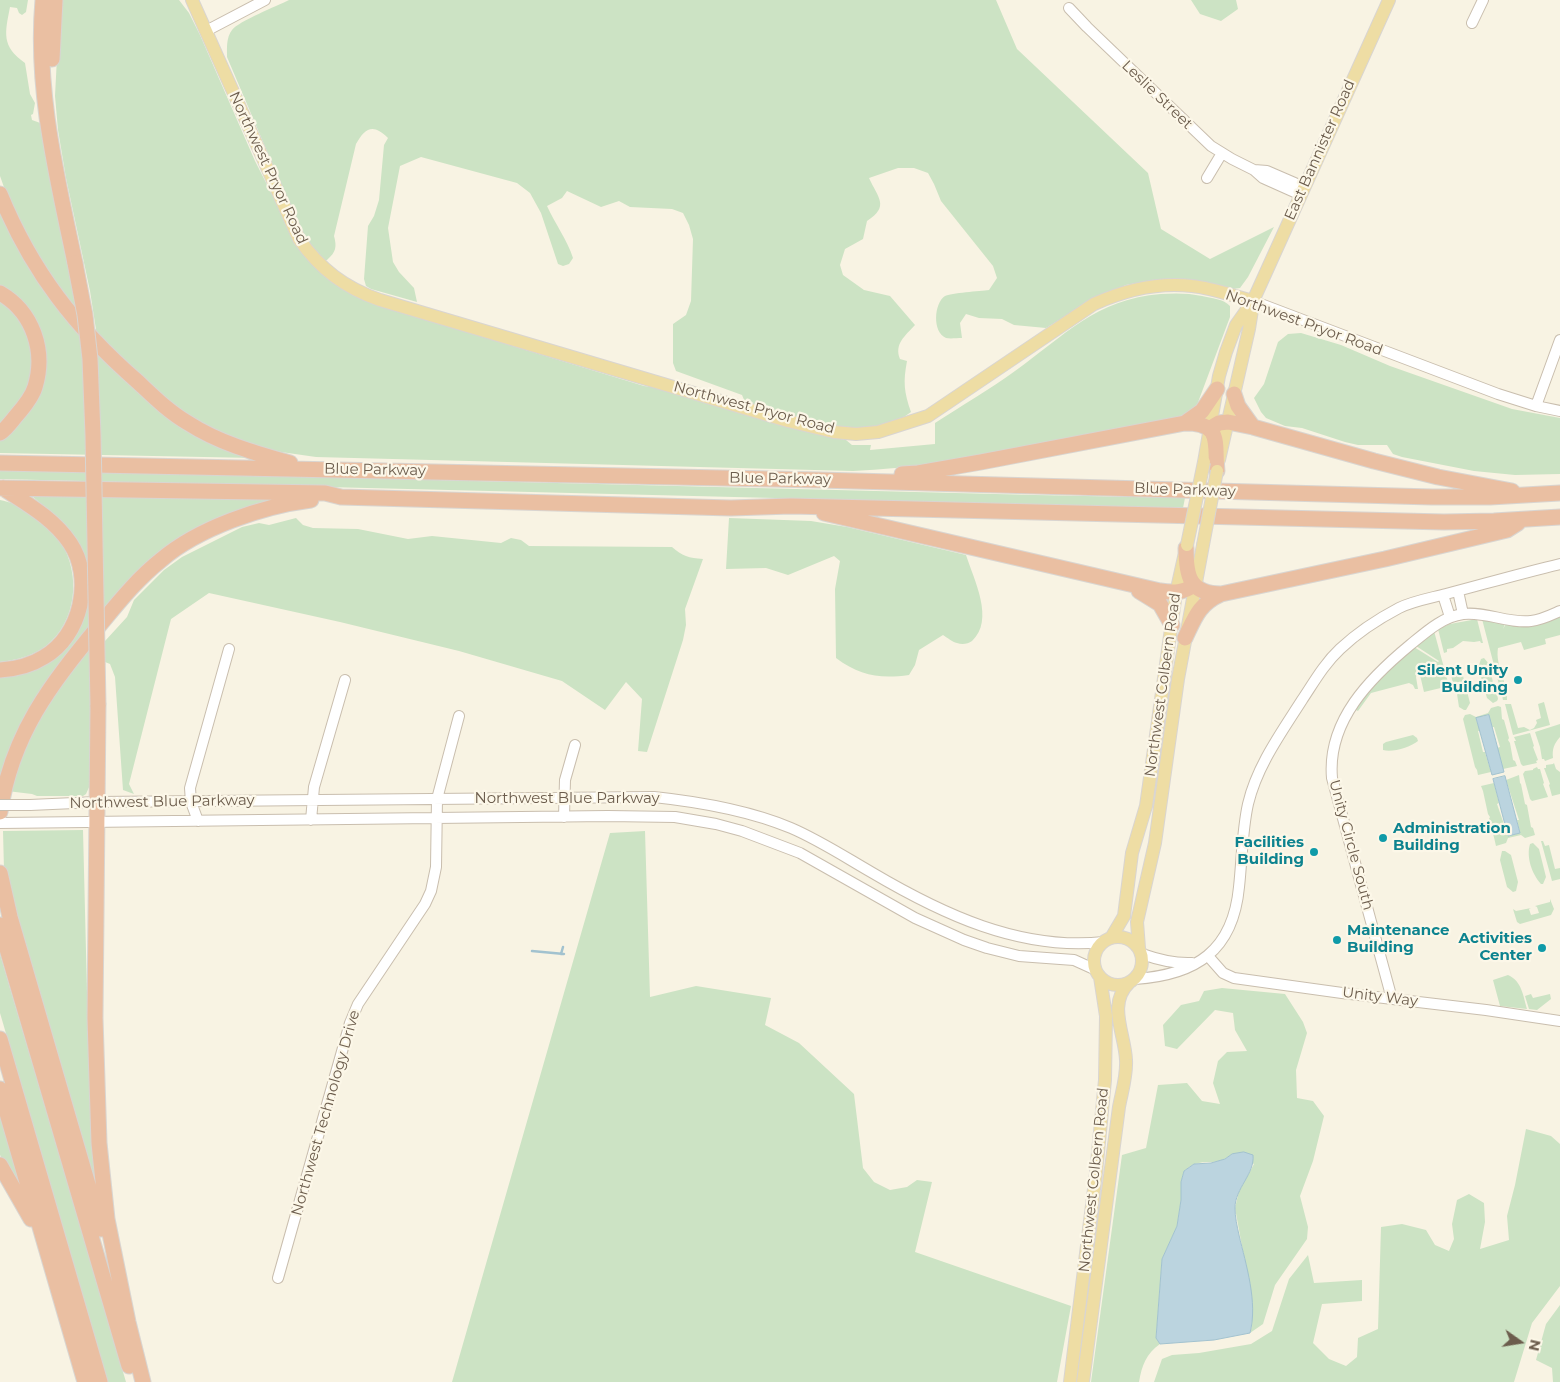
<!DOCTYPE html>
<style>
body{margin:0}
#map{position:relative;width:1560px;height:1382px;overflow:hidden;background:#f8f3e3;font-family:Montserrat,sans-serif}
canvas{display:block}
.north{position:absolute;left:1495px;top:1317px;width:50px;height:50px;-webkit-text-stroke:4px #fcf7e8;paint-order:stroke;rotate:103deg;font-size:14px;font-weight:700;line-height:20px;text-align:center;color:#6c5d4d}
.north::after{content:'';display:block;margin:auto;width:18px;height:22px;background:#6c5d4d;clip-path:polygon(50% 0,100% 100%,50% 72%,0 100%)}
</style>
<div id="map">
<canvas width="1560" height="1382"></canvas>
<div class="north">N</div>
</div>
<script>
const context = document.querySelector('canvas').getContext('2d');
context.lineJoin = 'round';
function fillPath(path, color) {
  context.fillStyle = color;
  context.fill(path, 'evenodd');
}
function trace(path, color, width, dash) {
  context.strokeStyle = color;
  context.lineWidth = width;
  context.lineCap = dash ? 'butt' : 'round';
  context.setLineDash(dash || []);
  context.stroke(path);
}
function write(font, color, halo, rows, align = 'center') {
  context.font = font + ' Montserrat,sans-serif';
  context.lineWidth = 4.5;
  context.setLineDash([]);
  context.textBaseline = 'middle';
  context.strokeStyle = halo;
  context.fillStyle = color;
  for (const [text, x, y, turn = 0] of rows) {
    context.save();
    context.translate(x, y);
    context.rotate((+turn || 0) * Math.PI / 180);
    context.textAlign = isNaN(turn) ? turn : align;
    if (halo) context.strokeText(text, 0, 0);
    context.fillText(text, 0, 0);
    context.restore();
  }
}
fillPath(new Path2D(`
 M0,0H28L26,12L22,15L19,13L17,8L10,7C5,33 1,46 25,63L30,94L35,103L33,114L31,115L32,120L43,124L81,318L37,259L5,190L0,176Z
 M60,0H179L189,13L200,35L255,161L295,240L388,308L644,386L652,387L660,385L772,422L846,440L852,445H871L870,450L935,444V423C961,406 989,390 1015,371C1064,336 1096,299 1161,294C1174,293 1189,293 1202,296C1211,298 1224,299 1230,306V317L1197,405L1188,415C1078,437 966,466 853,471L316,457L281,452L235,440L189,416L167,400L97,336L90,291L66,178L58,130L55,96Z
 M289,0H996L1017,49L1148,173L1161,229L1210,259L1274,227L1248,277L1240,288L1233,289L1190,280H1153L1126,285L1095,298L1046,328L1014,325L1002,319L979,318L966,314L960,323L962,338C957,338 950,339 946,338C932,332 934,303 945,296C951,293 980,291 989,290L997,278L993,266L941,201L934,184L928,173L914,168H898L869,178C878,198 890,206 867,221L863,239L845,249L840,265L843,275L864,290L890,296L915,325C905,336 894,344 900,359L907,361C903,382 904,392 911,412C868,446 791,417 745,402L742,395L676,371L673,363V324L686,315L691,301L693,239L689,225L683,213L672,209L630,207L619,201L601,207L567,191L562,198L547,206C555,224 567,239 573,258L569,264L563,266L558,264L541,213L530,193L517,183L421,157L400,166L388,228L393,262L399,272L414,288L417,302L371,289L366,286L364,279L368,226L374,216L379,200L384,145L388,138C373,123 365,128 356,144L334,236C337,247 336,252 327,260H322L306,238L297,222L227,57C227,48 226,38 232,30C239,21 277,6 289,0Z
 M1191,0H1236L1238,9L1221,21L1200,14Z
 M0,204L33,268L169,412L255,458L0,453V436L43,363L0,286Z
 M0,297L27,327L33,368L25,394L0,424Z
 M1301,333L1341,345L1390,366L1512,409L1560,418V474L1515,475L1474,471L1402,457L1393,454L1387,445H1358L1345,442L1302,428L1285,426L1266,418L1261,412L1254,398L1264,384L1278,342L1288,334Z
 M0,469L1035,495L1185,498L1183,508L0,479Z
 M81,496L274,500L228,516L113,600L0,783V674L32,668L84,605L59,519L33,497Z
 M0,500C9,502 20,505 28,510C37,516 56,533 61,542C81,575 77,621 46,646C32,656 17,660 0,662Z
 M296,518L303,525L313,528L358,529L408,539L432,536L501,543L511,538L521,540L529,546L672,547C682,556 689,558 703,559L685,609L686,625L683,640L647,752L638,751L642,699L626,682L605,710L562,681L459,651L340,622L209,593L171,619L129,784L134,794L123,790L115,677L110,664L105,662V641L127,617L134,600L164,570L182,557L242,527L259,523L269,525Z
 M729,518L811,521L847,527L966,555C974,580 995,620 972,641C968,644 962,645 957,643C952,642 948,638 943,635L919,650L915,665L909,675C880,679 860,676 836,658L835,589L840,561L834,556L788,575L766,568L726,569Z
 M1560,616V635L1545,639L1546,644L1524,650L1521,642L1498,648C1495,666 1508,682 1507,700H1503L1482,619L1505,624L1503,629L1507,622Z
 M1477,619L1483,643H1481L1480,641L1474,642L1463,641L1453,648L1447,649V652L1444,653L1438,629L1450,624Z
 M1434,631L1449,686L1424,692L1420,675L1417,674L1416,677L1418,689H1415L1413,685L1409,683L1371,693L1358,711L1356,710V707L1372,685L1414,647L1438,662L1439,661L1416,646Z
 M91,642L90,785L86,794L83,796H37L32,794L7,791L37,713Z
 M1484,658L1489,664L1494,687L1496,688L1498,699L1497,701L1493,703L1487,698L1478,668L1481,659Z
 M1456,666L1462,672L1470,703L1466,710H1464L1459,707L1457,694H1456L1449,668Z
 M1544,702L1550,725L1513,735L1505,704H1511L1518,728L1524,727L1530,730L1534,728L1537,723L1536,720L1541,718L1538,704Z
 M1498,706L1501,707L1502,719L1504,720L1509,738L1508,740L1510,743L1513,760L1515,761L1517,766L1503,769L1497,748L1500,747L1494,727H1492L1488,715L1476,719L1480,731H1478L1483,752H1485L1491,772L1478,775L1477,770L1475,767L1463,719L1465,715L1470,714L1476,717L1488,713L1491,708Z
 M1560,724V737C1554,744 1552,749 1553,758L1545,761L1544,759H1542L1540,747L1535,732Z
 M1530,733L1534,746L1533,747L1538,760L1536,761L1537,763L1523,766L1521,764L1514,741H1516L1514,737Z
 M1413,735L1417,738L1418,741C1411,747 1392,753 1383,750V744L1386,742Z
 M1554,763L1556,769L1560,772V794L1552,796L1549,785L1550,784L1544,768H1546V765L1553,764Z
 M1537,767L1538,769H1540L1544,783L1543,784L1548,797L1532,801L1530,799L1523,774L1525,771L1533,770V769Z
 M1519,775L1520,783L1521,784L1525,804L1527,805L1531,827L1533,828L1535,835L1525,838L1521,835L1508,838L1506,843L1496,846C1494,837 1492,829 1489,819L1490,817L1488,814L1483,791L1481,786L1494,783L1499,803L1497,804L1508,836L1520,833L1517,820H1519L1506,780Z
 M83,830L87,992L99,1195L4,870L3,831Z
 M645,831L650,997L696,986L771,998L765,1025L799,1043L854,1094L863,1168L874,1182L890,1190L907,1187L917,1180L932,1182L915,1252L1071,1306L1057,1382H452L610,833Z
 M1541,841H1543L1545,846L1549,845L1555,869L1560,868V879L1552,881Z
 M1533,843L1539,849L1546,877L1543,884H1541C1532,874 1526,857 1530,844Z
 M1502,851H1505L1511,855L1518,882L1516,891L1513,892L1507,887L1500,860Z
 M1550,899L1554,909L1551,915L1520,924L1517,922L1513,909L1516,911L1531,908L1529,909L1531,915L1539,913L1537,907L1535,906L1550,902Z
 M0,954L126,1382H108L99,1351L0,1013Z
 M1508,975C1522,981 1523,996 1527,1009L1500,1006L1493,980Z
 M1222,988L1285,994L1303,1022L1307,1033L1296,1070L1297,1098L1313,1101L1324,1116L1313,1161L1300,1196L1308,1227L1307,1239L1275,1285L1263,1324L1250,1333L1252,1325L1248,1279L1235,1208L1239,1191L1254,1164L1232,1154C1216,1167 1210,1159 1195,1164C1191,1165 1187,1169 1184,1171L1181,1182V1200L1177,1226L1162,1259L1156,1338L1160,1344C1146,1354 1142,1365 1139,1382H1091L1122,1155L1146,1148L1158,1085L1187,1083L1202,1101L1220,1104L1213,1083L1218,1061L1227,1052L1247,1051L1235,1030L1233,1013L1215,1010L1177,1049L1165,1046L1163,1025L1181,1005L1199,1001L1204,991Z
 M1531,994L1533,998L1550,994L1551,999L1537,1010L1529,1009L1525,996Z
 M0,1106L28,1202L0,1155Z
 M1526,1129L1551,1136L1560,1144V1286L1532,1323L1514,1382H1154L1162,1359L1172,1355L1199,1353L1251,1344L1272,1331L1289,1279L1308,1255L1314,1283L1362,1280V1301L1322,1304L1313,1343L1329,1359L1346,1366L1357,1357L1358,1338L1378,1329L1381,1227L1402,1224L1426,1230L1435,1245L1449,1251L1454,1239L1452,1224L1457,1200L1469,1194L1484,1203L1485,1222L1480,1249L1509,1240L1507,1216L1515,1185Z
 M1560,1305V1382H1553L1552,1368L1536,1360L1546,1324Z`), '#cce3c4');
const water = new Path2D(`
 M1489,715L1504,772L1492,775L1476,718Z
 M1505,776L1520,833L1508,836L1493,779Z
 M1244,1152L1253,1155C1255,1174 1235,1188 1235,1208C1235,1217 1237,1226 1239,1235C1246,1265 1258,1302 1250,1333L1214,1340L1160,1344L1156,1338L1162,1259L1177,1226L1181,1200V1182L1184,1171L1194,1164L1211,1163L1225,1159L1232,1154Z`);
fillPath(water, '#bbd4df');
trace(water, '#a2c2cf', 1);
trace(new Path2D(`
 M532,951L564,954
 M561,954L563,947`), '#a2c2cf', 2.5);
const minor = new Path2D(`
 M1069,8L1087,27L1211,146L1232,159L1254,170L1263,178L1301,195
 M1472,23L1483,0
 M206,31L265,0
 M1254,170L1267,171L1304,187
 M1207,178L1222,153
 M1253,301L1498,394L1536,406L1560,411
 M1536,406L1560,340
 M1458,591L1463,614
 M1443,595L1450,617
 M30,805L97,802L654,797C701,802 748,810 791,828C819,840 845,857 871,872C942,914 1020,951 1104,942
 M564,817L565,780L575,745
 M311,820L314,787L345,680
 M198,821L191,802L190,788L229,649
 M0,823L608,816L675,817L716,824L742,831L800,853L915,918L964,940L987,948L1019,956L1074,960L1096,970
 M1142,954C1159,960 1174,964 1192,963
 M1208,956L1223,973L1234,978L1342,993L1486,1010L1560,1021
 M1135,979C1196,975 1233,951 1239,887C1242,860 1242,831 1248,804C1257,766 1281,733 1302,700C1314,682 1324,664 1340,649C1357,633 1378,619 1399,608C1413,601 1431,598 1446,594C1484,584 1522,573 1560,564
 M1392,999L1332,778C1327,721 1370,678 1410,645C1426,632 1442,617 1463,614C1485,611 1509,624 1531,621C1541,620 1551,615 1560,611
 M278,1278L350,1023L358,1004L425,904L431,891L436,867L437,799L459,716`);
const major = new Path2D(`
 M192,0L299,239C320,269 345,288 380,300L788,421L834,432L856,434L878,432L928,416L1094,304C1125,290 1158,282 1192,286C1213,288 1233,296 1253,301
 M1219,460L1249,329L1253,304
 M1204,462L1219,376L1226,352L1236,325L1253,301L1389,0
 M1094 961a24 24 0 1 1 48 0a24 24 0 1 1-48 0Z
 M1111,938L1124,916L1132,853L1146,806L1176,593L1184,557
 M1139,948L1137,922L1155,843L1178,679L1203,545
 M1070,1382L1096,1173L1105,1080L1106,1016L1100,977
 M1083,1382L1119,1107C1122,1091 1127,1076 1126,1060C1125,1034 1107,1004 1129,983`);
const highway = new Path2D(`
 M43,0C35,89 57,177 75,263
 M52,59L55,0
 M0,194C32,272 75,327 138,382C154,397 169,412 188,423C219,443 255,453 290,463
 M0,293C33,312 46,351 35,387C32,397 23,408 16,416C11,422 7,428 0,433
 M1234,394L1238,406L1253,427
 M1185,423L1202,411L1217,389
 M1209,429L1219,423L1228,422L1253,427L1374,461L1438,477L1512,491
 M0,463L819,480L1432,497H1490L1560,493
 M902,474L918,473L981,462L1185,423C1223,423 1214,443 1217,471
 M0,488L325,493L341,497L731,508L791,506L1444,522L1494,521L1560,517
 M824,513L1160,591C1174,593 1183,593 1194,585
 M1186,548C1186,575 1189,594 1221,594L1385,559L1507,530L1518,523
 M1139,591L1160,604L1172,625
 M1185,638C1195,617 1199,604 1221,594
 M0,670C16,669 30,666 44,657C81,636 94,578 70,543C53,518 27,504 3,488
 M98,705L95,1018L99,1143L107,1219L128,1322L143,1382
 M0,812C12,734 50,685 98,627C118,603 137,579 161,560C198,528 263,506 311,500
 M0,873L10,917L101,1229
 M0,925L129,1366
 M0,1039L100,1382
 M0,1089L85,1382
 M0,1165L31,1219`);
trace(minor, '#c9beae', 12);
trace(major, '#d9d5d1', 14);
trace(highway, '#d9d5d1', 17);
trace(minor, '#fff', 10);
trace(major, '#eedda4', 12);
trace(highway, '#eabfa2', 15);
const minorBridge = new Path2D(`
 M0,805H30`);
const majorBridge = new Path2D(`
 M1187,545L1204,462
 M1203,545L1217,471`);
const highwayBridge = new Path2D(`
 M75,263L85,315L90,359L93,435L98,705`);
trace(minorBridge, '#c9beae', 12, []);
trace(majorBridge, '#d9d5d1', 14, []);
trace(highwayBridge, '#d9d5d1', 17, []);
trace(minorBridge, '#fff', 10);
trace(majorBridge, '#eedda4', 12);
trace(highwayBridge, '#eabfa2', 15);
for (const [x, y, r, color] of [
 [1518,680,5,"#0f9aa8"],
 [1383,838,5,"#0f9aa8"],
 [1314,852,5,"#0f9aa8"],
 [1337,940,5,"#0f9aa8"],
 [1542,948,5,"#0f9aa8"]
]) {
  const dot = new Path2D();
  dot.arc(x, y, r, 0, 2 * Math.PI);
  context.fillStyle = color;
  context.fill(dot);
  trace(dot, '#fcf7e8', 2);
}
write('15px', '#6c5d4d', '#fcf7e8', [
 ["Leslie Street",1157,95,44],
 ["East Bannister Road",1320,150,-66],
 ["Northwest Pryor Road",268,168,65],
 ["Northwest Pryor Road",1304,323,20],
 ["Northwest Pryor Road",754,408,15],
 ["Blue Parkway",375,470,1],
 ["Blue Parkway",780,479,1],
 ["Blue Parkway",1185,490,2],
 ["Northwest Colbern Road",1163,685,-82],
 ["Northwest Blue Parkway",567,799],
 ["Northwest Blue Parkway",162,802,-1],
 ["Unity Circle South",1351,845,75],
 ["Unity Way",1380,997,7],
 ["Northwest Technology Drive",326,1113,-74],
 ["Northwest Colbern Road",1094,1180,-84]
]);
write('bold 15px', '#0d838f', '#fcf7e8', [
 ["Silent Unity",1508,671],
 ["Building",1508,688],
 ["Administration",1393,829,"left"],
 ["Building",1393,846,"left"],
 ["Facilities",1304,843],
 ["Building",1304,860],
 ["Maintenance",1347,931,"left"],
 ["Building",1347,948,"left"],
 ["Activities",1532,939],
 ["Center",1532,956]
], 'right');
</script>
